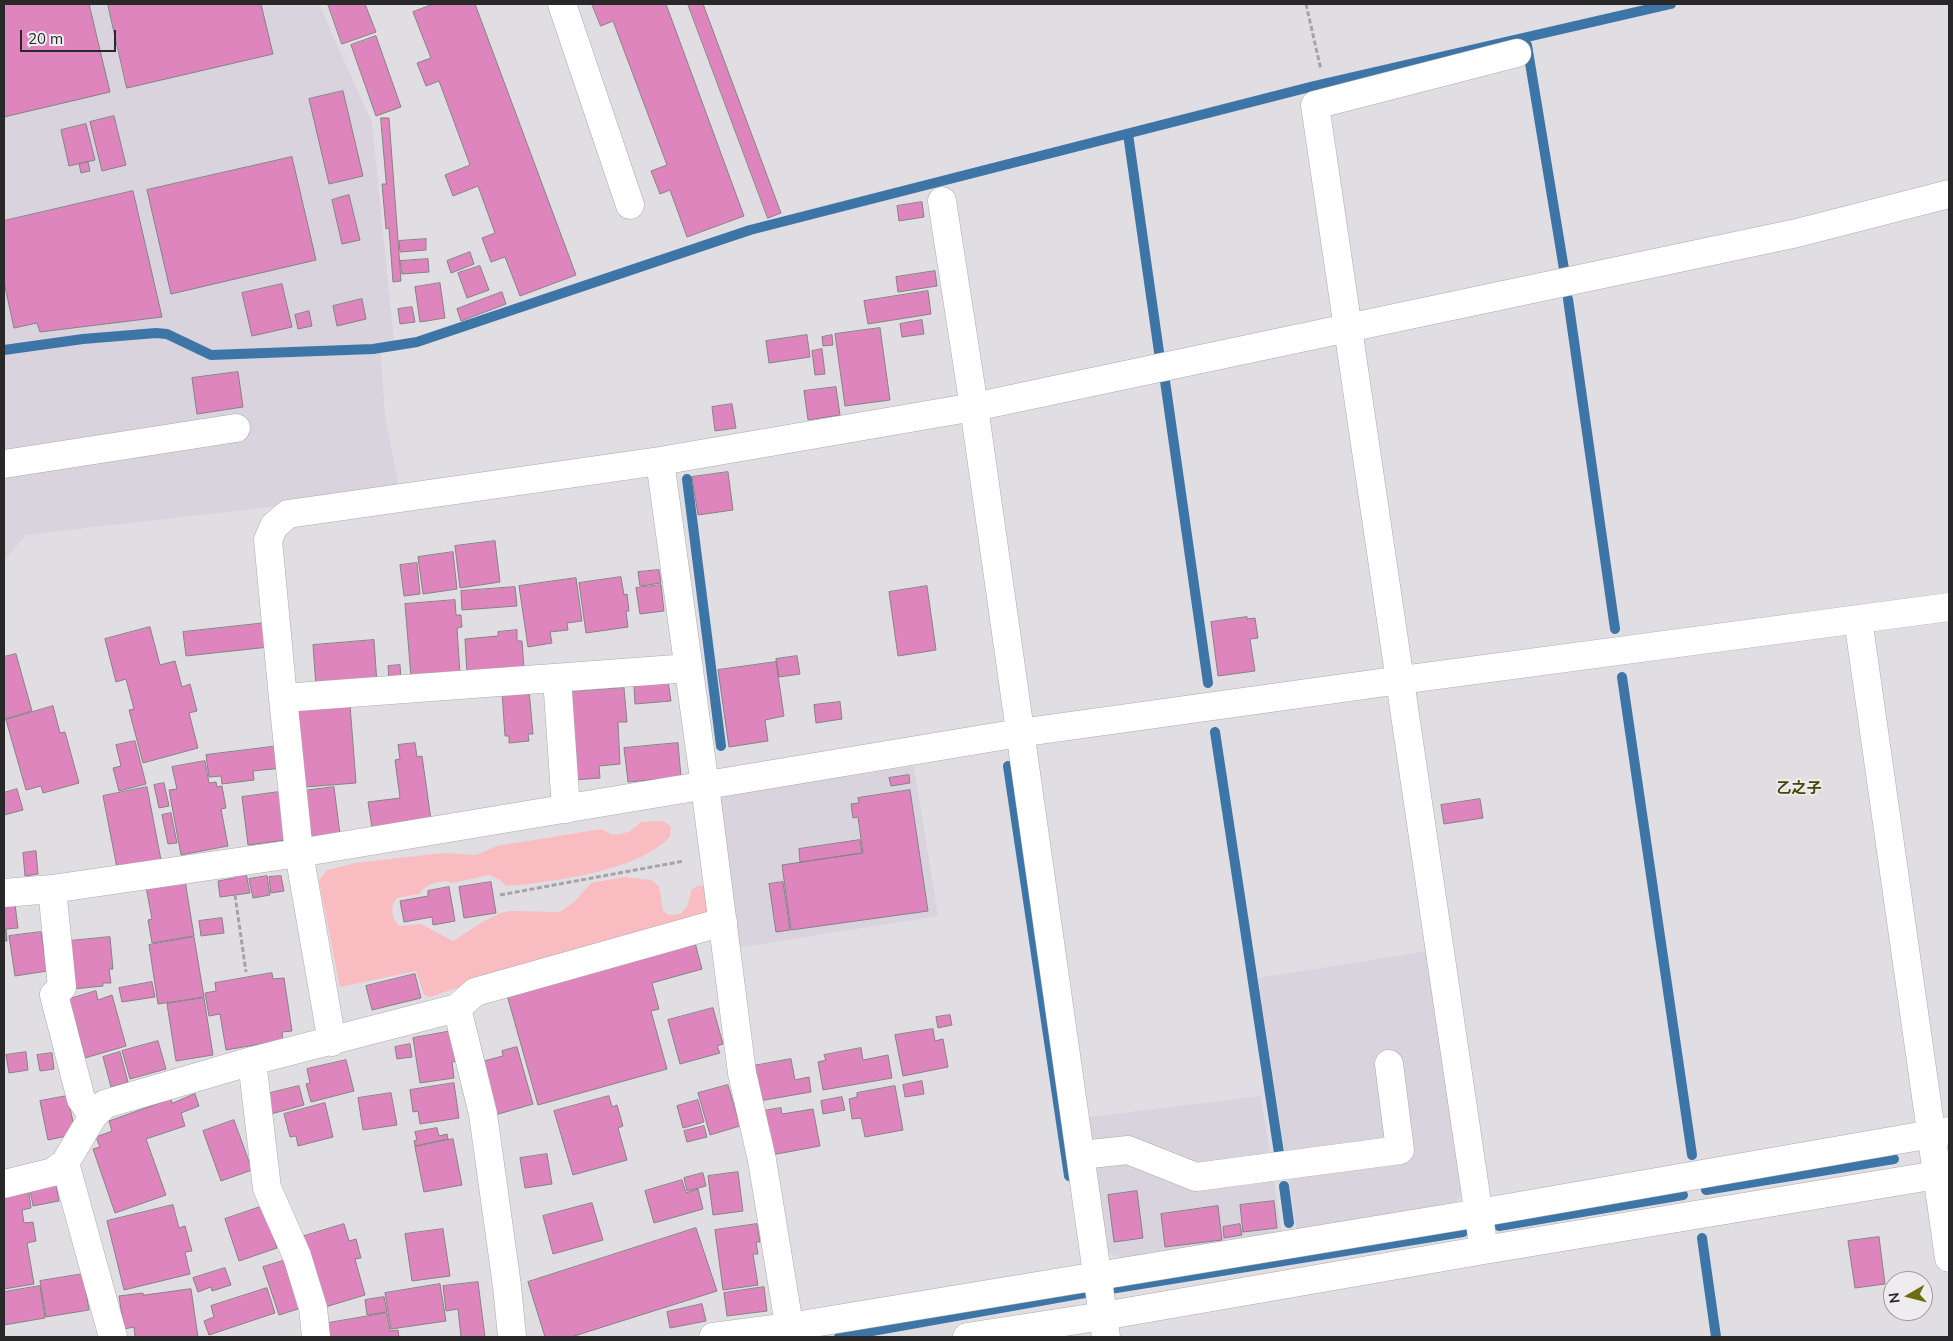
<!DOCTYPE html>
<meta charset="utf-8">
<style>
body{margin:0}
#map{position:relative;width:1953px;height:1341px;overflow:hidden;background:#e0dee2;font-family:Mulish,sans-serif}
canvas{display:block}
.frame{position:absolute;inset:0;border:5px solid #282829;pointer-events:none}
.north{position:absolute;left:1883px;top:1271px;width:50px;height:50px;box-sizing:border-box;background:#eeecef;border:1px solid #9f9ea0;border-radius:50%;rotate:262deg;font-size:14px;font-weight:700;line-height:20px;text-align:center;color:#282829}
.north::after{content:'';display:block;margin:auto;width:18px;height:22px;background:#6d6d0f;clip-path:polygon(50% 0,100% 100%,50% 72%,0 100%)}
.scale{position:absolute;left:20px;top:30px;width:96px;height:22px;box-sizing:border-box;border:2px solid #282829;border-top:0;padding-left:6px;font-size:15px;line-height:18px;white-space:nowrap;color:#282829;-webkit-text-stroke:4px #eeecef;paint-order:stroke}
</style>
<div id="map">
<canvas width="1953" height="1341"></canvas>
<div class="frame"></div>
<div class="north">N</div>
<div class="scale">20 m</div>
</div>
<script>
const context = document.querySelector('canvas').getContext('2d');
context.lineJoin = 'round';
function fillPath(path, color) {
  context.fillStyle = color;
  context.fill(path, 'evenodd');
}
function trace(path, color, width, dash) {
  context.strokeStyle = color;
  context.lineWidth = width;
  context.lineCap = dash ? 'butt' : 'round';
  context.setLineDash(dash || []);
  context.stroke(path);
}
function write(font, color, halo, rows, align = 'center') {
  context.font = font + ' Mulish,"Noto Sans JP",sans-serif';
  context.lineWidth = 4;
  context.setLineDash([]);
  context.textBaseline = 'middle';
  context.strokeStyle = halo;
  context.fillStyle = color;
  for (const [text, x, y, turn = 0] of rows) {
    context.save();
    context.translate(x, y);
    context.rotate((+turn || 0) * Math.PI / 180);
    context.textAlign = isNaN(turn) ? turn : align;
    if (halo) context.strokeText(text, 0, 0);
    context.fillText(text, 0, 0);
    context.restore();
  }
}
fillPath(new Path2D(`
 M4,4H319L372,123L394,341L380,343L385,415L399,489L261,508L26,535L4,561Z
 M914,766L938,916L736,948L717,803L724,795Z
 M1428,951L1463,1192L1456,1202L1297,1232L1258,978Z
 M1261,1096L1282,1234L1125,1261L1108,1252L1089,1117Z`), '#d9d3de');
fillPath(new Path2D(`
 M663,821L671,826L670,837C638,871 553,882 506,886L500,880L489,875L452,883L445,881L434,883L424,888L419,894L397,898C389,908 392,917 399,926L421,924L453,941L481,923L500,913L510,911L560,912L576,900L591,883L624,877L651,880L659,886L663,911L669,915L680,914L687,907L692,889L700,885L709,890L712,914L474,982L430,997L424,995L416,971L340,987L319,881L327,870L355,863L443,853L476,855L497,846L601,829L613,835L629,832L641,822Z`), '#f9bdc1');
trace(new Path2D(`
 M1527,45L1564,269
 M1128,134L1159,352
 M1568,299L1615,629
 M4,350L83,339L156,333L167,334L211,355L373,349L417,342L750,230L1314,86L1671,4
 M1165,381L1208,683
 M687,479L721,746
 M1622,677L1692,1155
 M1215,732L1279,1153
 M1008,766L1069,1176
 M1284,1186L1289,1223
 M1706,1190L1894,1159
 M1499,1226L1683,1195
 M1702,1238L1716,1337
 M839,1337L1079,1294L1463,1232`), '#3d76a6', 10);
const building = new Path2D(`
 M4,4H89L110,92L4,117Z
 M108,4H261L273,54L127,88Z
 M328,4H365L376,32L342,44Z
 M434,4H475L576,275L520,296L505,257L491,262L482,238L495,233L478,186L453,196L445,175L470,165L439,81L426,86L417,63L431,58L413,12Z
 M592,4H666L744,216L687,237L670,190L660,194L651,171L667,165L613,21L601,26Z
 M688,4H703L781,213L768,218Z
 M376,36L401,107L376,116L351,45Z
 M343,91L363,176L329,184L309,99Z
 M114,116L126,165L102,171L90,122Z
 M381,118H389L401,281L393,282L389,228L386,229L382,184H386Z
 M86,124L95,160L69,166L61,130Z
 M292,157L316,260L171,294L147,190Z
 M88,162L90,171L81,173L79,164Z
 M133,191L162,317L40,332L37,323L14,328L4,282V221Z
 M349,195L360,240L342,244L332,200Z
 M922,202L924,217L899,221L897,206Z
 M426,239V250L400,252L399,241Z
 M470,252L474,264L451,273L447,261Z
 M428,259L429,272L402,274L400,261Z
 M480,266L489,290L467,298L458,273Z
 M935,271L937,286L898,292L896,277Z
 M440,283L445,318L420,322L415,287Z
 M282,284L292,327L252,336L242,293Z
 M928,291L931,314L868,324L864,301Z
 M502,292L506,304L461,321L457,309Z
 M362,299L366,319L337,326L333,306Z
 M412,307L415,322L400,324L398,309Z
 M309,311L312,326L298,329L295,315Z
 M922,320L924,334L902,337L900,324Z
 M880,328L890,400L845,406L835,334Z
 M807,335L810,357L769,363L766,341Z
 M832,335L833,345L823,346L822,337Z
 M822,349L825,374L815,375L812,351Z
 M238,372L243,407L197,414L192,378Z
 M836,387L840,415L808,420L804,391Z
 M732,404L736,428L715,431L712,407Z
 M728,472L733,510L698,515L692,477Z
 M495,541L500,582L460,588L455,546Z
 M453,552L457,589L423,594L418,557Z
 M417,563L420,594L404,596L400,565Z
 M659,570L661,583L640,586L638,572Z
 M621,577L624,595L627,594L629,611H626L628,627L586,633L579,583Z
 M576,578L582,621L567,623L568,630L550,632L552,643L528,647L519,586Z
 M661,585L664,611L640,614L636,588Z
 M927,586L936,650L898,656L889,592Z
 M515,587L517,606L462,610L461,591Z
 M455,600L456,615H461L462,627L457,628L460,674L411,677L405,604Z
 M1247,617V619L1255,618L1258,638L1250,639L1255,671L1218,676L1211,622Z
 M266,623L269,647L186,656L183,632Z
 M150,627L160,665L175,661L182,687L190,684L197,711L189,713L198,748L143,763L129,710L134,709L126,679L116,682L105,639Z
 M517,630V641H522L524,669L467,673L465,639L498,636V632Z
 M374,640L377,684L316,688L313,645Z
 M16,654L32,711L5,719L4,723V657Z
 M797,656L800,674L779,677L776,659Z
 M776,662L784,716L765,720L768,741L729,747L718,670Z
 M400,665L401,680H389L388,666Z
 M668,681L671,701L635,704L634,685Z
 M624,688L627,722H618L620,764L599,766L600,778L574,780L568,692Z
 M529,690L533,734H528L529,741L509,743V736H505L502,692Z
 M840,702L842,719L816,723L814,705Z
 M350,705L356,783L305,787L294,709Z
 M53,706L60,733L65,732L79,783L43,793L41,786L26,790L6,720Z
 M135,741L146,784L119,791L113,768L121,766L116,745Z
 M415,743L417,757L422,756L431,820L372,828L368,802L400,798L395,760L400,759L398,745Z
 M678,743L681,777L628,782L624,748Z
 M279,746L282,768L253,771L254,780L222,784L221,776L209,777L206,755Z
 M205,761L209,783L216,782L217,787L222,786L226,808L221,809L228,846L181,855L169,790L177,789L172,767Z
 M909,775L910,783L891,786L889,778Z
 M164,783L169,806L159,808L154,785Z
 M147,787L161,860L117,868L103,796Z
 M334,787L340,834L309,838L303,791Z
 M17,789L23,810L4,815V793Z
 M910,790L928,911L791,930L782,865L863,853L858,817L853,818L851,804L859,803L858,798Z
 M279,792L286,840L248,845L242,797Z
 M1480,799L1483,818L1444,824L1441,805Z
 M171,813L177,843L168,844L162,815Z
 M860,840L862,853L800,862L799,849Z
 M36,851L38,874L25,876L23,853Z
 M246,873L250,893L220,897L218,881L235,878L234,874Z
 M267,876L270,895L253,898L249,879Z
 M281,876L284,891L271,893L269,877Z
 M185,880L194,936L152,943L148,920L152,919L146,887Z
 M491,882L496,913L464,918L459,887Z
 M783,882L790,930L776,932L769,884Z
 M449,887L455,921L433,925L432,917L404,922L400,901L428,896V891Z
 M15,904L18,928L6,929L7,941H4V905Z
 M222,918L224,933L201,936L199,921Z
 M41,932L47,971L15,976L9,936Z
 M110,937L113,969H109L111,983H103V986L73,989L69,941Z
 M194,937L204,997L158,1004L149,945Z
 M695,943L702,969L652,983L659,1009L651,1011L667,1069L538,1105L507,995Z
 M272,973L273,979L284,978L292,1031L282,1032L283,1040L226,1050L220,1014L209,1016L205,993L216,991L215,983Z
 M415,974L421,998L372,1010L366,986Z
 M152,982L155,997L122,1002L119,988Z
 M96,991L98,1000L112,995L126,1046L85,1058L77,1027L70,1029L63,1001Z
 M204,998L213,1055L176,1061L167,1004Z
 M713,1008L723,1044L717,1046L720,1053L680,1064L668,1020Z
 M950,1015L952,1025L938,1028L936,1017Z
 M933,1029L935,1041L943,1039L948,1067L903,1076L895,1035Z
 M452,1031L456,1061L452,1062L454,1078L420,1083L413,1038Z
 M158,1041L166,1069L130,1079L122,1051Z
 M410,1044L412,1057L397,1059L395,1047Z
 M517,1047L533,1104L495,1115L480,1062L503,1056L502,1051Z
 M861,1048L863,1060L888,1055L892,1078L823,1090L818,1062L826,1060L824,1055Z
 M26,1052L28,1070L9,1073L6,1055Z
 M120,1052L128,1082L111,1087L103,1057Z
 M52,1053L54,1069L40,1071L37,1055Z
 M791,1059L795,1080L809,1077L811,1092L759,1101L753,1066Z
 M346,1060L354,1091L311,1102L306,1084L310,1083L307,1069Z
 M922,1081L924,1094L905,1097L903,1085Z
 M454,1083L459,1118L420,1124L418,1111L413,1112L410,1090Z
 M728,1085L740,1126L710,1135L698,1093Z
 M299,1086L304,1105L271,1114L266,1094Z
 M895,1086L903,1130L865,1137L861,1118L852,1119L849,1099L857,1097V1093Z
 M391,1093L397,1125L363,1130L358,1098Z
 M195,1094L199,1106L181,1113L185,1126L146,1139L166,1195L115,1213L93,1149L100,1147L96,1137L112,1131L109,1121L171,1099L172,1103Z
 M67,1096L76,1134L48,1140L40,1101Z
 M609,1096L612,1107L617,1105L623,1126L618,1128L627,1160L573,1175L554,1111Z
 M842,1097L845,1110L823,1114L821,1101Z
 M698,1100L704,1122L683,1128L677,1106Z
 M325,1103L333,1137L298,1146L296,1136L290,1137L284,1114Z
 M781,1108L782,1114L813,1109L820,1146L771,1155L763,1111Z
 M234,1120L252,1170L221,1181L203,1131Z
 M704,1126L707,1137L687,1142L684,1131Z
 M437,1128L439,1136L447,1134L448,1139L415,1146L414,1141L417,1140L415,1132Z
 M453,1139L462,1185L424,1192L415,1147Z
 M547,1154L552,1184L525,1188L520,1158Z
 M738,1172L743,1211L713,1215L708,1176Z
 M703,1173L706,1186L687,1191L684,1178Z
 M682,1180L686,1193L698,1189L703,1209L654,1223L645,1191Z
 M56,1185L59,1201L33,1206L30,1189Z
 M1137,1191L1143,1238L1114,1242L1108,1195Z
 M29,1193L31,1208L22,1210L24,1223L33,1222L36,1241L27,1243L34,1284L4,1289V1197Z
 M1274,1201L1277,1228L1243,1232L1240,1205Z
 M592,1203L603,1240L553,1254L543,1216Z
 M173,1205L179,1228L185,1226L192,1251L185,1252L190,1274L124,1290L107,1221Z
 M263,1206L277,1248L239,1261L225,1219Z
 M1218,1206L1222,1240L1165,1247L1161,1214Z
 M344,1224L349,1241L356,1239L361,1258L355,1259L365,1295L322,1308L301,1237Z
 M757,1224L760,1242H756L758,1254H753L758,1285L723,1290L715,1230Z
 M1240,1224L1242,1235L1224,1238L1223,1227Z
 M696,1228L717,1291L571,1337H545L528,1282Z
 M443,1229L450,1276L412,1281L405,1234Z
 M1879,1237L1885,1284L1855,1288L1848,1241Z
 M286,1260L301,1308L279,1315L263,1267Z
 M225,1268L231,1285L212,1291L211,1287L198,1292L193,1278Z
 M83,1274L89,1310L46,1317L40,1281Z
 M478,1282L485,1337H461L458,1309L446,1311L443,1286Z
 M440,1284L446,1321L391,1329L385,1293Z
 M40,1286L45,1318L4,1325V1292Z
 M764,1287L767,1311L727,1316L724,1293Z
 M267,1288L275,1313L209,1335L204,1321L214,1317L211,1306Z
 M191,1289L198,1337H135L134,1327L124,1329L119,1296L143,1293V1295Z
 M384,1297L387,1312L367,1315L365,1300Z
 M702,1304L706,1321L670,1328L667,1312Z
 M387,1313L390,1331L398,1330L399,1337H330L328,1323Z`);
fillPath(building, '#de85bd');
trace(building, '#868284', 1);
const minor = new Path2D(`
 M562,4L630,205
 M942,201L974,407L1106,1337
 M4,464L236,428
 M1858,619L1949,1258
 M557,678L566,809
 M283,698L268,540L274,526L288,514L660,461
 M52,889L62,987L54,995L81,1099L93,1116
 M4,893L52,889L299,853L1019,733L1401,680L1949,607
 M457,1008L483,1114L507,1286L512,1337
 M332,1042L299,853L283,698L689,668
 M252,1061L267,1188L297,1256L313,1308L316,1337
 M1081,1155L1128,1150L1196,1177L1400,1150L1389,1064
 M65,1163L113,1337
 M4,1184L53,1172L65,1163L93,1116L105,1104L252,1061L457,1008L475,992L723,922
 M1484,1250L1315,105L1517,53
 M713,1337L789,1327L1479,1213L1949,1131
 M791,1337L762,1160L742,1073L705,786L660,461L974,407L1797,233L1949,194
 M967,1337L1103,1316L1484,1250L1949,1173`);
trace(minor, '#aba9ac', 29);
trace(new Path2D(`
 M1306,4L1321,70
 M235,895L246,972
 M500,895L684,861`), '#a5a3a6', 3, [5, 2.5]);
trace(minor, '#fff', 28);
write('bold 15px', '#464605', '#eeecef', [
 ["乙之子",1799,788]
]);
</script>
